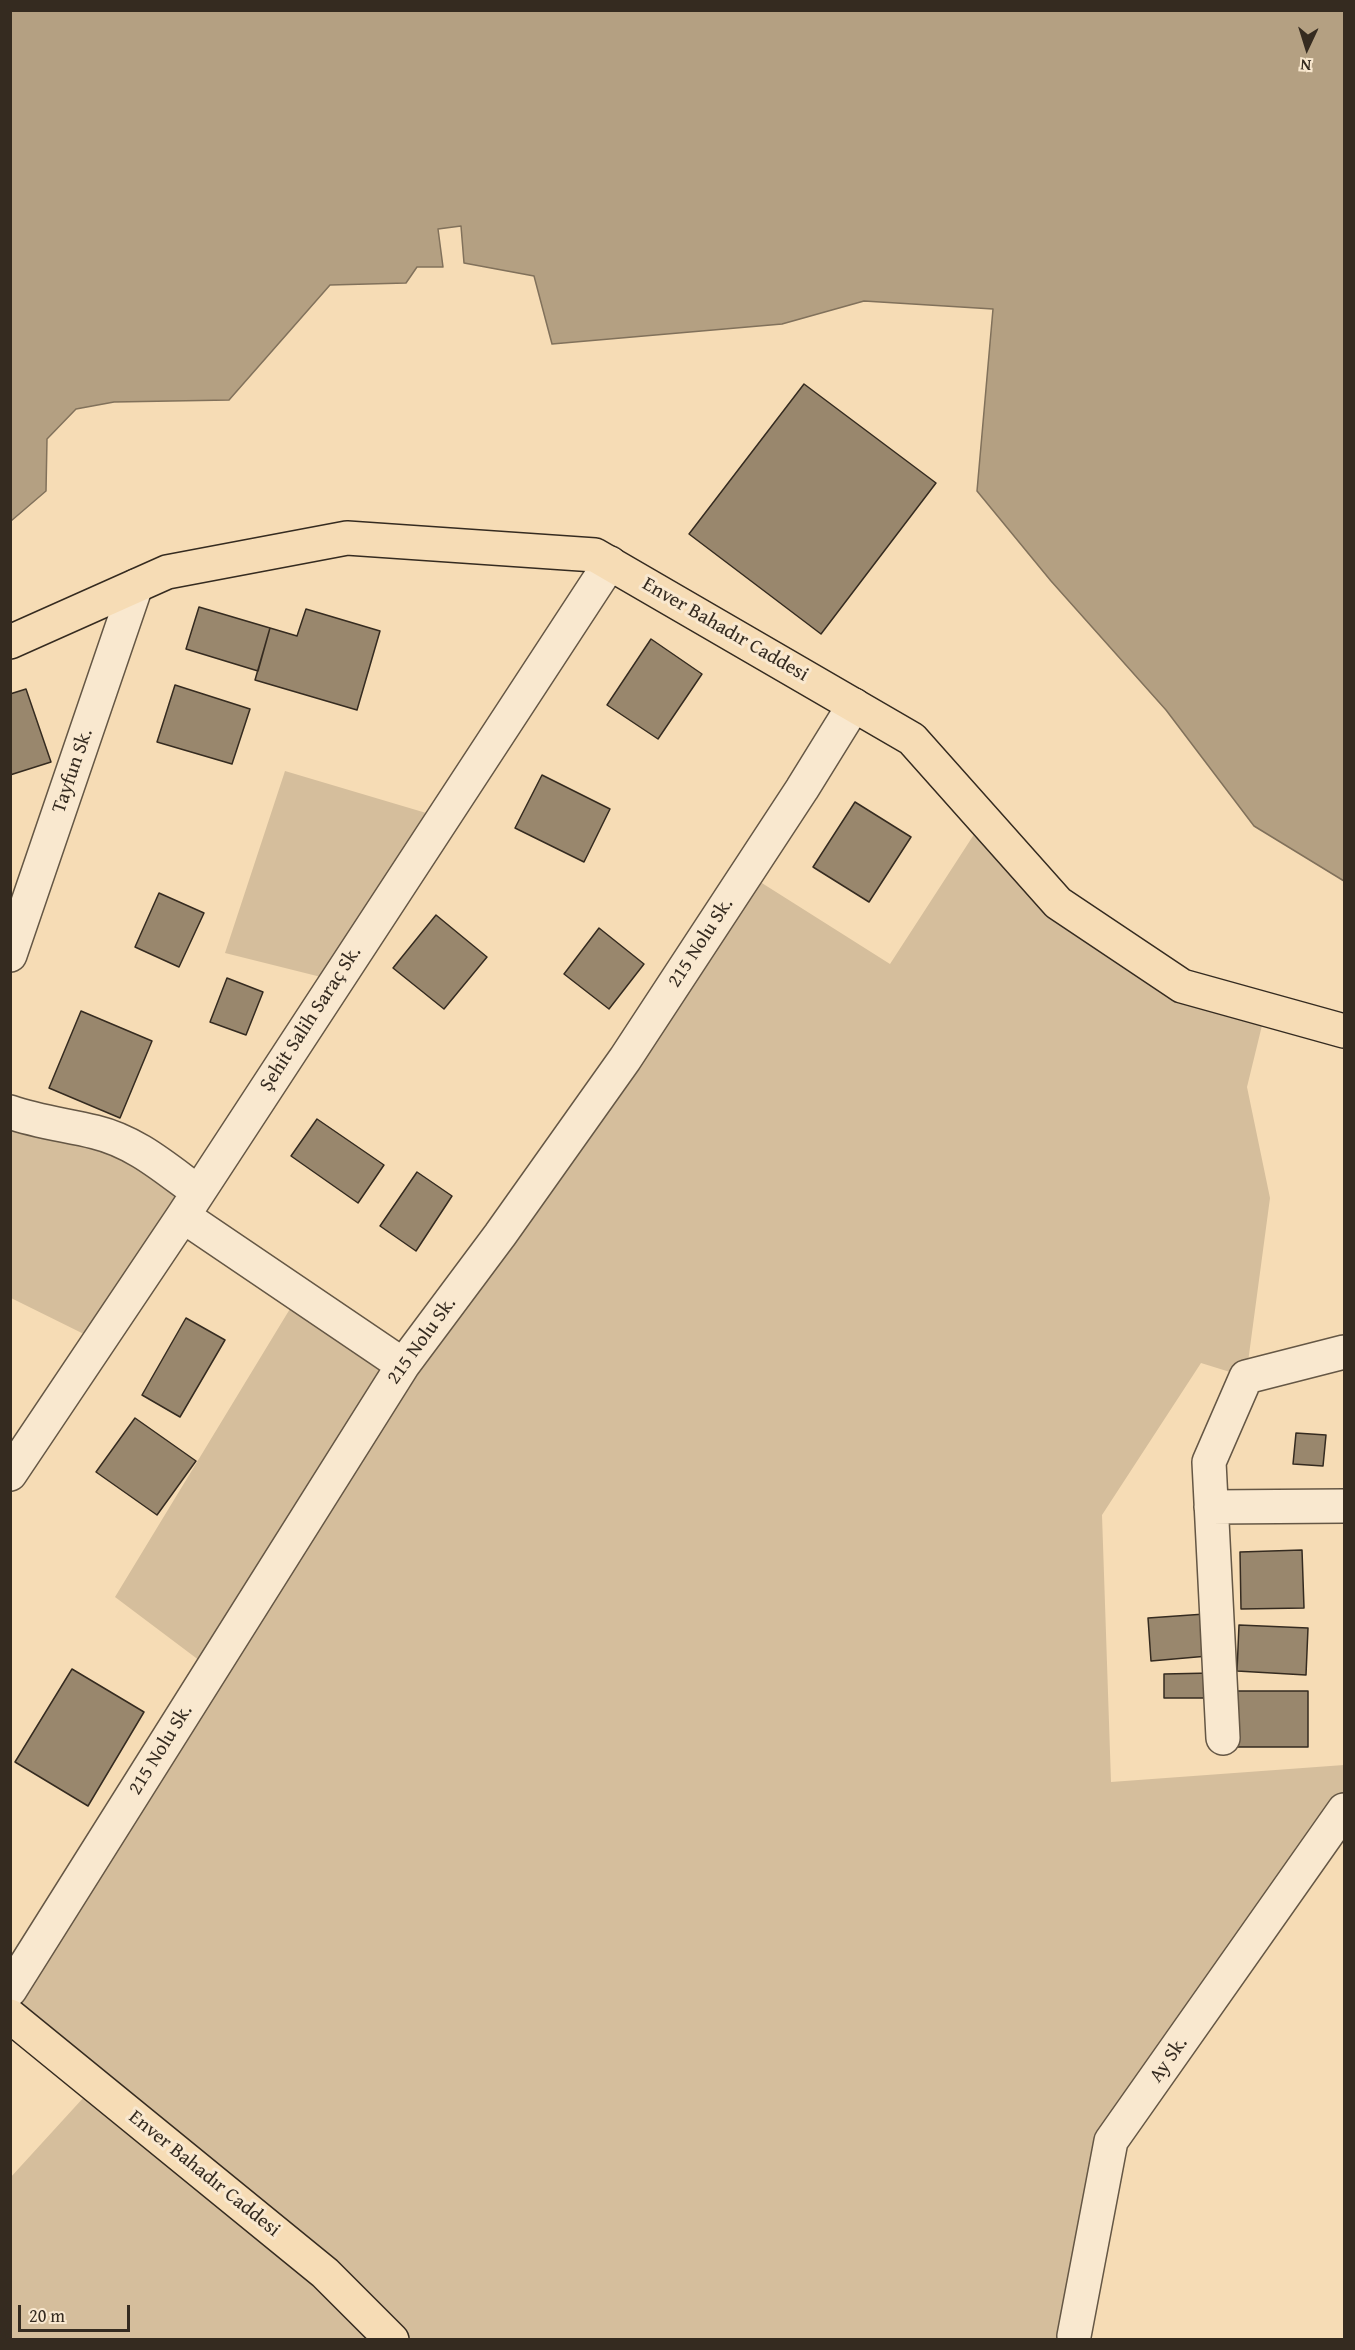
<!DOCTYPE html>
<meta charset="utf-8">
<style>
body{margin:0}
#map{position:relative;width:1355px;height:2350px;overflow:hidden;background:#f6dcb5;font-family:"Gentium Book Plus",serif}
canvas{display:block}
.frame{position:absolute;inset:0;border:12px solid #352b20;pointer-events:none}
.north{position:absolute;left:1277px;top:18px;width:60px;height:60px;-webkit-text-stroke:4px #f9e8cf;paint-order:stroke;rotate:184deg;font-size:16px;font-weight:700;line-height:24px;text-align:center;color:#352b20}
.north::after{content:'';display:block;margin:auto;width:21px;height:27px;background:#352b20;clip-path:polygon(50% 0,100% 100%,50% 72%,0 100%)}
.scale{position:absolute;left:18px;top:2305px;width:112px;height:27px;box-sizing:border-box;border:3px solid #352b20;border-top:0;padding-left:8px;font-size:18px;line-height:21px;white-space:nowrap;color:#352b20;-webkit-text-stroke:4px #f9e8cf;paint-order:stroke}
</style>
<div id="map">
<canvas width="1355" height="2350"></canvas>
<div class="frame"></div>
<div class="north">N</div>
<div class="scale">20 m</div>
</div>
<script>
const context = document.querySelector('canvas').getContext('2d');
context.lineJoin = 'round';
function fillPath(path, color) {
  context.fillStyle = color;
  context.fill(path, 'evenodd');
}
function trace(path, color, width, dash) {
  context.strokeStyle = color;
  context.lineWidth = width;
  context.lineCap = dash ? 'butt' : 'round';
  context.setLineDash(dash || []);
  context.stroke(path);
}
function write(font, color, halo, rows, align = 'center') {
  context.font = font + ' "Gentium Book Plus",serif';
  context.lineWidth = 6;
  context.setLineDash([]);
  context.textBaseline = 'middle';
  context.strokeStyle = halo;
  context.fillStyle = color;
  for (const [text, x, y, turn = 0] of rows) {
    context.save();
    context.translate(x, y);
    context.rotate((+turn || 0) * Math.PI / 180);
    context.textAlign = isNaN(turn) ? turn : align;
    if (halo) context.strokeText(text, 0, 0);
    context.fillText(text, 0, 0);
    context.restore();
  }
}
fillPath(new Path2D(`
 M285,771L443,818L337,981L225,953Z
 M984,819L1182,986L1266,1009L1247,1087L1270,1198L1246,1377L1201,1363L1102,1515L1111,1782L1344,1765V1810L1111,2141L1068,2340L11,2339L10,2178L95,2085L11,2016L212,1670L115,1597L299,1294L403,1364L746,873L890,964Z
 M10,1112L198,1192L98,1341L11,1298Z`), '#d5be9c');
const water = new Path2D(`
 M11,10L1344,11V881L1254,826L1166,710L1051,581L977,491L993,309L864,301L782,324L552,344L534,276L464,263L461,226L438,229L443,267H417L406,283L330,285L229,400L114,402L76,409L47,439L46,491L11,521Z`);
fillPath(water, '#b4a082');
trace(water, '#81715b', 1.5);
const building = new Path2D(`
 M804,384L936,483L821,634L689,534Z
 M199,607L270,628L258,671L186,649Z
 M306,609L380,631L357,710L255,680L270,628L297,636Z
 M651,639L702,674L658,739L607,705Z
 M175,685L250,709L232,764L157,742Z
 M26,689L51,762L10,775V694Z
 M542,775L610,809L584,862L515,828Z
 M855,802L911,837L869,902L813,867Z
 M159,893L204,913L179,967L135,947Z
 M436,915L487,957L444,1009L393,968Z
 M599,928L644,964L609,1009L564,974Z
 M227,978L263,992L246,1035L210,1022Z
 M81,1011L152,1041L120,1118L49,1088Z
 M317,1119L384,1165L358,1203L291,1156Z
 M417,1172L452,1196L416,1251L380,1226Z
 M186,1318L225,1340L180,1417L142,1395Z
 M135,1418L196,1461L157,1515L96,1472Z
 M1296,1433L1326,1435L1323,1466L1293,1464Z
 M1302,1550L1304,1608L1241,1609L1240,1552Z
 M1205,1614L1208,1656L1151,1661L1148,1618Z
 M1239,1625L1308,1628L1306,1675L1237,1671Z
 M72,1669L144,1712L88,1806L15,1762Z
 M1212,1673L1213,1698H1164V1674Z
 M1237,1691H1308V1747H1237Z`);
fillPath(building, '#99876d');
trace(building, '#352b20', 1.5);
const minor = new Path2D(`
 M10,955L136,586
 M10,1112C38,1122 67,1125 95,1132C136,1142 165,1168 198,1192
 M183,1216L403,1365
 M10,1474L183,1216L610,563
 M1211,1507L1344,1506
 M1223,1738L1209,1462L1246,1377L1344,1352
 M10,1990L403,1365L500,1235L625,1059L802,789L854,705
 M1074,2336L1111,2141L1344,1810`);
const major = new Path2D(`
 M10,642L167,572L347,538L595,555L912,739L1058,903L1182,986L1344,1031
 M10,2016L325,2273L392,2340`);
trace(minor, '#655745', 36);
trace(major, '#352b20', 36);
trace(minor, '#f9e8cf', 33);
trace(major, '#f6dcb5', 33);
write('20px', '#352b20', '#f9e8cf', [
 ["Enver Bahadır Caddesi",725,630,30],
 ["Tayfun Sk.",73,771,-71],
 ["215 Nolu Sk.",701,943,-57],
 ["Şehit Salih Saraç Sk.",311,1019,-57],
 ["215 Nolu Sk.",422,1341,-54],
 ["215 Nolu Sk.",161,1750,-58],
 ["Ay Sk.",1169,2060,-55],
 ["Enver Bahadır Caddesi",204,2174,39]
]);
</script>
